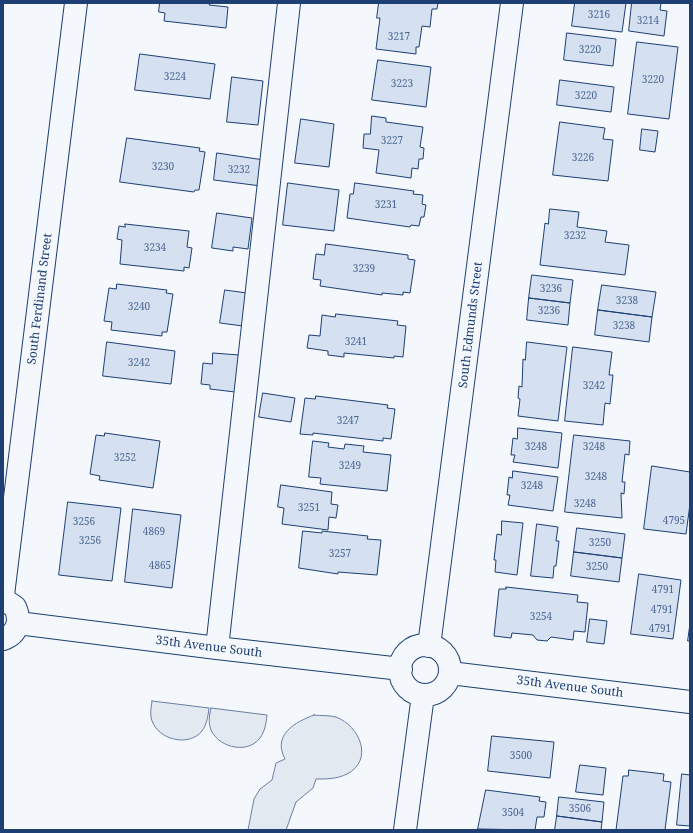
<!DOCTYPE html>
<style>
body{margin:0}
#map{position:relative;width:693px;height:833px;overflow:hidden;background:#f4f7fb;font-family:"Noto Serif",serif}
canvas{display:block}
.frame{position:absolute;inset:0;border:4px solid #1d3f73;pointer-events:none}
</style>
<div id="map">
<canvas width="693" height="833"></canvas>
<div class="frame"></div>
</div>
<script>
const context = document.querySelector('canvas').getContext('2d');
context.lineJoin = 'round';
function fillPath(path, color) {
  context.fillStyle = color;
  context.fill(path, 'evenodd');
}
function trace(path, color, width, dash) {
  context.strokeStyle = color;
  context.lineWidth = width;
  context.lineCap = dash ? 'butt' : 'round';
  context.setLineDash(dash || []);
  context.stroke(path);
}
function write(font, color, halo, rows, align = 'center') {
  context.font = font + ' "Noto Serif",serif';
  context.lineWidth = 3;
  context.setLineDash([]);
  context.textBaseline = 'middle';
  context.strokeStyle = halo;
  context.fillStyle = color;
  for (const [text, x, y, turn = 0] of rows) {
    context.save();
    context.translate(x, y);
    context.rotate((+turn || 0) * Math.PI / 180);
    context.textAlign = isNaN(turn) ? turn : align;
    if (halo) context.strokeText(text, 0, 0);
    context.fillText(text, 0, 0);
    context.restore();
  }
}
const green = new Path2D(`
 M152,701L209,708C208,716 207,724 202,731C190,746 163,741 154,725C149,717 151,709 152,701Z
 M211,708L267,715C266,724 265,731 260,738C248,754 221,748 212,732C208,725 209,716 211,708Z
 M314,715C321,716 329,715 336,717C360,726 374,760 347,774C337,779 327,779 316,779L313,788L296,802L286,830H248L254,799L260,789L272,780L276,763L285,759C272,735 295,722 314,715Z`);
fillPath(green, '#e3e9f0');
trace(green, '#687fa3', 1);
const building = new Path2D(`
 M160,3H210L209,5L228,7L226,28L164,21L165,13L159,12Z
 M379,3H438L437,9H432L430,27L422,26L419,47H416V54L376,49L380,18H377Z
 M575,3H626L622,32L572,26Z
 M632,3H661L660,10L667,11L664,36L629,31Z
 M567,33L616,39L613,66L564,60Z
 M637,42L678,47L669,119L628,114Z
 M140,54L215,64L210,99L135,90Z
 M378,60L431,67L426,107L372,100Z
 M232,77L263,81L258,125L227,122Z
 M560,80L614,87L611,112L557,105Z
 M372,116L386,118V122L423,127L420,147L424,148L423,159H419L418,169L412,168L411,178L376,173L379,150L363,148L364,134H370Z
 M301,119L334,124L329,167L295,163Z
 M560,122L605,128L603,139L613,140L608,181L553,175Z
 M642,129L658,131L655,152L640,150Z
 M127,138L200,148L199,151L205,152L199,190H195L194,192L120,182Z
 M217,153L264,160L261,186L214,180Z
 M288,183L339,190L334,231L283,225Z
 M355,183L414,191L413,194L423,195L422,204L426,205L424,217H421L419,226L411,225L410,227L347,218L350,194H353Z
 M550,209L579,212L577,227L607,231L605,242L629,245L625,275L540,265L545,223L548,224Z
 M217,213L252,218L248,249L233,247V251L212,248Z
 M125,224L189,231L187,247L192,248L189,268L184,267V271L120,264L122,240L117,239L119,226L125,227Z
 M326,244L408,255V259L415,260L410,293L403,292V295L382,293V295L320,286L321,280L313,279L316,254L324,255Z
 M532,275L573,280L570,303L529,298Z
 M117,284L167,290L166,293L173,294L167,332H162V336L111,330L112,322L104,321L109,288L116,289Z
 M602,285L656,292L652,317L598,310Z
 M225,290L247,293L243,326L220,323Z
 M529,298L570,303L568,325L527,320Z
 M598,310L652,317L649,342L595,335Z
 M336,314L398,321L397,325L406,326L403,357L394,356V358L344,353V357L328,355V351L307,348L309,335L320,336L322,315L335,317Z
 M107,342L175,351L171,384L103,376Z
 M527,342L567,347L558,421L518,416L520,399L518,398L519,386L522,387L523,359L525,360Z
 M573,347L612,352L609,375H613L610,404L605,403L603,425L565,421Z
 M213,353L239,355L235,392L210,389V385L201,384L203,363L212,364Z
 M263,393L295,398L291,422L259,417Z
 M316,396L388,405L387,408L395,409L391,439L383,438V441L313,433V435L300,434L305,398L315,399Z
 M518,428L562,433L558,468L513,462L515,455H511L513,438L517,439Z
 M105,433L160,441L153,488L99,480L100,476L90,474L96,435L104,436Z
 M574,435L630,441L629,455L625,454L622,482H625L624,494L621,493L622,518L565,512Z
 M313,441L329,443L328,447L344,449L345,444L364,446L363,452L391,455L387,491L320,484L321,478L309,477Z
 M652,466L690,472V504L686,534L644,529Z
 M513,471L558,477L553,511L508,505L510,495H507L509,477L512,478Z
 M281,485L332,492L331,504L338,505L336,518L329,517L328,530L282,524L284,508L278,507Z
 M68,502L121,508L112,581L59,575Z
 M133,509L181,515L172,588L125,582Z
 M502,521L523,523L517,575L495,572L496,560H494L497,534L501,535Z
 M537,524L558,527L556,541H559L556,566H554L553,578L531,576Z
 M577,528L625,534L622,558L574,552Z
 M303,531L322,533V531L368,536L367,539L381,540L377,575L338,572V574L299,568Z
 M574,552L622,558L619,582L571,576Z
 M639,574L681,580L673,639L631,634Z
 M506,587L578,595L577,602L588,603L585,632L574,631L573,640L551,637L547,641L537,640L533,635L512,633L511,638L494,636L499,589H506Z
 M590,619L607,621L604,644L587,642Z
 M690,624V641H688Z
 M492,736L554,742L550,778L488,771Z
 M580,765L606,768L603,795L576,792Z
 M629,770L664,774L663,781L671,782L665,830H616L623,776H628Z
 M682,774L690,775V826L677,825Z
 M486,790L540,797L539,801L546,802L544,817H537L535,830L478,829Z
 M559,797L604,802L602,822L557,816Z
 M557,816L602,822L601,830H555Z`);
fillPath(building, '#d5e0f0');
trace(building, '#1d3f73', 1);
const minor = new Path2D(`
 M3,595L76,3
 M3,599L15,607C21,620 18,634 3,639
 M18,623L217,648L401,669
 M400 670a25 25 0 1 1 50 0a25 25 0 1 1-50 0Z
 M429,646L512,3
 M217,648L289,3
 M450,673L690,702
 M405,830L423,695`);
trace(minor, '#1d3f73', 24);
trace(minor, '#f4f7fb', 22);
write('10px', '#4b6792', null, [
 ["3216",599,15],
 ["3214",648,21],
 ["3217",399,37],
 ["3220",590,50],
 ["3224",175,77],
 ["3220",653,80],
 ["3223",402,84],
 ["3220",586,96],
 ["3227",392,141],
 ["3226",583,158],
 ["3230",163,167],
 ["3232",239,170],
 ["3231",386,205],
 ["3232",575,236],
 ["3234",155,248],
 ["3239",364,269],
 ["3236",551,289],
 ["3238",627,301],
 ["3240",139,307],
 ["3236",549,311],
 ["3238",624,326],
 ["3241",356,342],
 ["3242",139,363],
 ["3242",594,386],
 ["3247",348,421],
 ["3248",536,447],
 ["3248",594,447],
 ["3252",125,458],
 ["3249",350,466],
 ["3248",596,477],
 ["3248",532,486],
 ["3248",585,504],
 ["3251",309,508],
 ["4795",674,521],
 ["3256",84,522],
 ["4869",154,532],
 ["3256",90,541],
 ["3250",600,543],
 ["3257",340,554],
 ["4865",160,566],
 ["3250",597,567],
 ["4791",663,590],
 ["4791",662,610],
 ["3254",541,617],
 ["4791",660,629],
 ["3500",521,756],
 ["3506",580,809],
 ["3504",513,813]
]);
write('12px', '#1d3f73', '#f4f7fb', [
 ["South Ferdinand Street",40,299,-83],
 ["South Edmunds Street",471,325,-83],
 ["35th Avenue South",209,647,7],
 ["35th Avenue South",570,687,7]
]);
</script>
